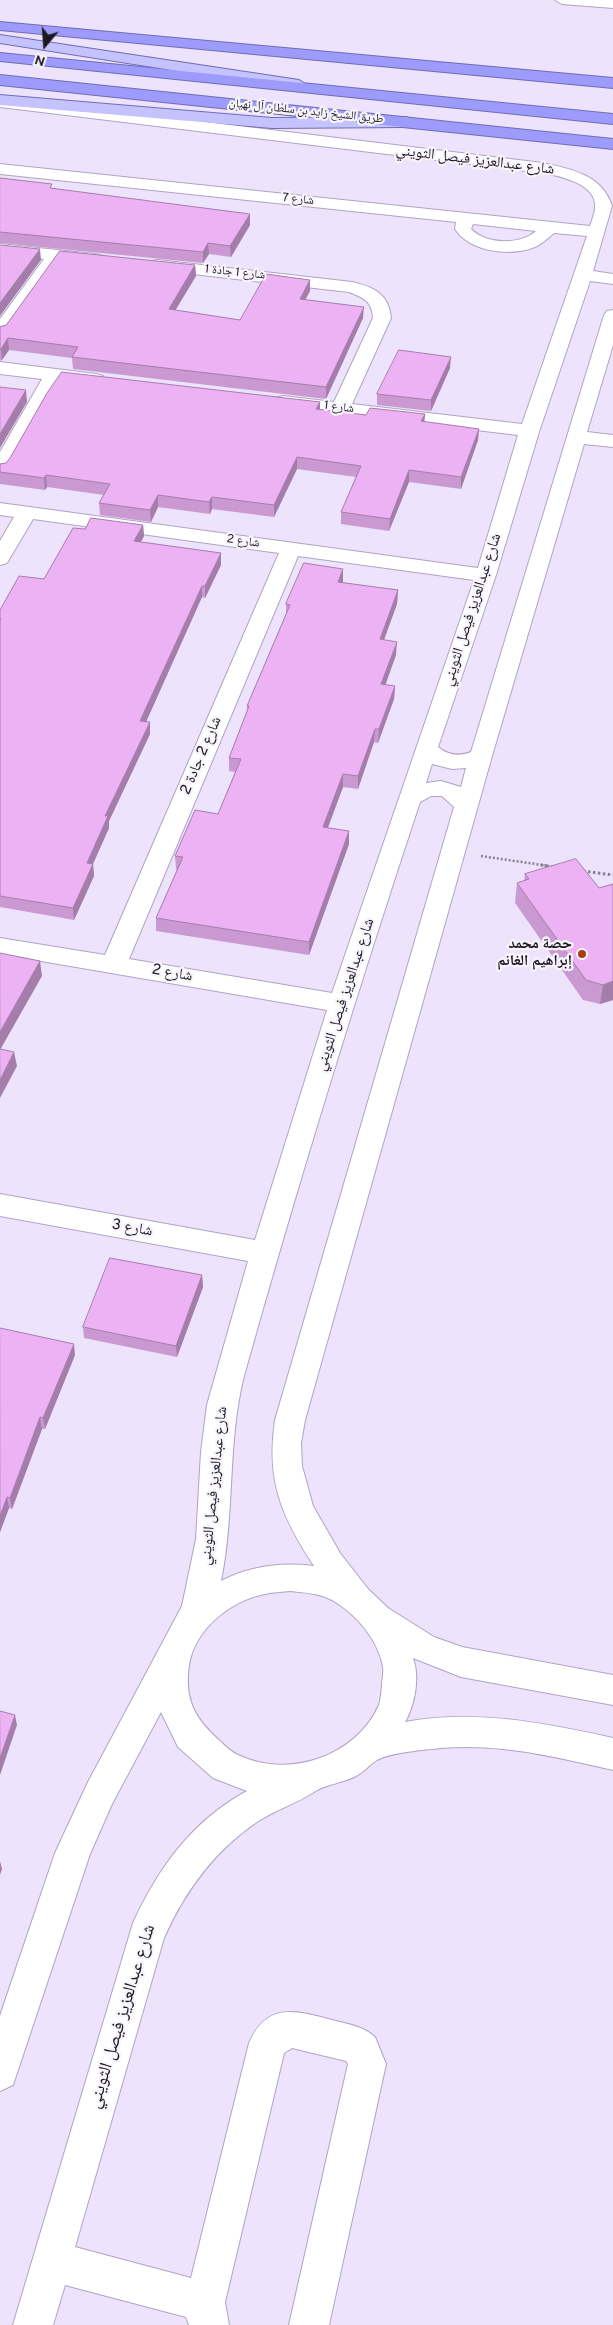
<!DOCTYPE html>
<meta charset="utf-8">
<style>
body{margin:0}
#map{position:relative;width:613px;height:2325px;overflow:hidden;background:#ede3fd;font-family:Overpass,sans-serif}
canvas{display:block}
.north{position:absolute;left:20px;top:20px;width:50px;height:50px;-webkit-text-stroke:4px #f7f4fb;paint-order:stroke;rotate:198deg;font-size:14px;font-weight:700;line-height:20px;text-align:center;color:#1c1823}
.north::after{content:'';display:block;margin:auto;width:18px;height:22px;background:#1c1823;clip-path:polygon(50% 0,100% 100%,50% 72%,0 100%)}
</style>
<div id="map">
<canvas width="613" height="2325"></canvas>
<div class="north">N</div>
</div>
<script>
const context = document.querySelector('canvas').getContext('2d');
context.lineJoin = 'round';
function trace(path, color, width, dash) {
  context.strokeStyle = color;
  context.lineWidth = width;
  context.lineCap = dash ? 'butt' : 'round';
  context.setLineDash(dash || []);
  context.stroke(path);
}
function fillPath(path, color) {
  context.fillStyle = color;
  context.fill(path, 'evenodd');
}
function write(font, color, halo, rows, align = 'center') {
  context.font = font + ' Overpass,"Noto Naskh Arabic",sans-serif';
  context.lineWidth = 4.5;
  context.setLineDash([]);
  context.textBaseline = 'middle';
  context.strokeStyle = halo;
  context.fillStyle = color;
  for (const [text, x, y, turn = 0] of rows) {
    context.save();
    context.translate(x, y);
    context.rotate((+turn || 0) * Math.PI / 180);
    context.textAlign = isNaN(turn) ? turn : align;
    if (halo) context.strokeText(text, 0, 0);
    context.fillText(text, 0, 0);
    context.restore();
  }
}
const minor = new Path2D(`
 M555,0H613V8L562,4Z
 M0,97L543,163C572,169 602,175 612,206L593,271L613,274V284L590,281L539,432L496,575L438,747C448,755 458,757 471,752L604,315L607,311L613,310V345L587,432L613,435V447L584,444L492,756L305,1420L301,1443L302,1466L313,1506L340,1553L368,1589L388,1608L434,1637L462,1647L613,1675V1705L461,1677L413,1658C420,1677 415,1705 405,1722C476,1709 544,1723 613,1738V1770C556,1757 500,1743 441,1748C424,1750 392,1752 377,1760C370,1764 364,1772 356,1776C343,1783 326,1784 314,1792C297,1803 275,1810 257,1822C214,1851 185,1891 164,1938L75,2247L191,2278L249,2043C267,2001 297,2011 332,2020C347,2024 363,2026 375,2037L386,2064L329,2325H289L348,2064L346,2061L292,2048L284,2053L225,2302L229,2325H189L186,2317L65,2285L53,2325H13L133,1923C159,1867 192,1821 247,1791L213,1778L178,1747L161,1712L112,1804L90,1854L13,2085L0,2091V2016L55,1853L88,1782L182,1606L196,1539L201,1452L207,1405L248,1261L0,1216V1194L255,1240L327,1010L0,954V938L105,955L279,553L33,519L7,563L0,565V541L14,517L0,515V503L478,568L518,435L276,406L274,402L276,398L283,396L334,402L373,318C372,301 364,298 349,292L158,270L152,269L149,265L152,261L158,260L352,282C374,287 389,294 391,318L352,404L522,424L587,236L554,233C548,238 542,244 535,247C510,257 470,252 455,229L456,222L0,174V164L590,226C592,220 595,213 595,207C597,184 560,176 543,173L0,107ZM473,224L536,231C520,245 487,245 471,229ZM298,556L474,580L332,993L129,959ZM432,764L452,769L466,768L461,787L441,781L426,783ZM431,796H442L454,807L275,1420C266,1480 281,1516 314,1566C281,1562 250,1566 221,1581C235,1513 227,1443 244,1376C298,1183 357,992 420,802ZM291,1591C305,1593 319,1593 332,1600C356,1614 378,1639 383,1667C384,1673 382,1680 382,1686C381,1692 381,1699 379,1705C356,1757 288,1779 238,1755C231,1752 225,1746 220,1741C195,1719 184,1700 189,1665C195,1629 230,1601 265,1594C273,1592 282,1592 291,1591Z
 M0,244L95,254L101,255L104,259L101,263L95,264L60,260L6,336L0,337V319L44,259L0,254Z
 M0,362L96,374L103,376L105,380L103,384L96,386L59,381L10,469L7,473L0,475V452L42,379L0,374Z`);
const major = new Path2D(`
 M0,35L299,80L307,85L299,90L0,43Z
 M0,95L272,118L407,117L415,122L407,127L272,128L0,105Z`);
const highway = new Path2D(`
 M0,22L613,78V88L0,30Z
 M0,53L613,114V124L0,61Z
 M0,75L613,139V149L0,85Z`);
trace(minor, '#afa4c2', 2);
trace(major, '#706db0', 2);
trace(highway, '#706db0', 2);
trace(new Path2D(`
 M481,856L549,866`), '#888093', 2.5, [2, 2]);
trace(new Path2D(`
 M541,865L554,867
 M583,871L613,875`), '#888093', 3, [2.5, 2.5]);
fillPath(minor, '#fff');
fillPath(major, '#c4c3fd');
fillPath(highway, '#9d9bfc');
fillPath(new Path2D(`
 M0,178L53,188L250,225L231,257L209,254L203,263L0,243Z
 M195,265L196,276L175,310L240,320L310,291L305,299L363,318L326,399L73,369L72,358L9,350L2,360L0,361V327Z
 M450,368L431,411L377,405V394Z
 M320,402V409L366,415L425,414L424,422L479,429L478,440L461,489L409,482L389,531L341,524V512L356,477L297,469L274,517L212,509L210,514L158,507L151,522L100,515L99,503L104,495L47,487L45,490L0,484V464Z
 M143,525L144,536L141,542L221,553V565L205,598L202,597L146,722L150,734L109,821V828L93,864L94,876L74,920L0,907V610L44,579L85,529Z
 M343,582V583L398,590L397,604L384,640L396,655L385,685L395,686L394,699L378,743L374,742L358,789L343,787L328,828L349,831V844L309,955L156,931V918L177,870L176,869L175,856L218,814L235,772L229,771V758L247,713V706L286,614V604Z
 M525,874L599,888L613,884V1000L600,1004L583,1000L515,903L517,883L524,881Z
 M202,1275L203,1287L177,1357L84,1338L83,1327Z
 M0,1328L75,1355L45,1429H42L12,1509L9,1508L0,1532Z`), '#cb99d2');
fillPath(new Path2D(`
 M250,214V225L231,257L230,246Z
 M208,243L209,254L203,263V252Z
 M40,249L41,260L0,316V303Z
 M195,265L196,276L169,321V309Z
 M310,280V291L300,310V299Z
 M364,307L363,318L326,399V387Z
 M8,338L9,350L2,360L1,349Z
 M451,357L450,368L431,411V400Z
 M26,390L27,402L0,448V434Z
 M320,402V414L316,409Z
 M425,414L424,426L421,421Z
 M479,429L478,440L461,489V477Z
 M297,457V469L274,517V505Z
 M409,470V482L389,531L390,519Z
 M46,475L47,487L45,490L44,478Z
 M158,495V507L151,522L150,510Z
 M212,497V509L210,514L209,502Z
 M143,525L144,536L135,553L134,541Z
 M221,553V565L205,598V586Z
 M343,569V582L338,595V582Z
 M202,586V597L141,733L140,721Z
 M398,590L397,604L379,653L380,639Z
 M397,642L396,655L381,697V684Z
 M395,686L394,699L378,743L379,729Z
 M150,722V734L109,821V828L88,875L87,863L105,816Z
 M375,729L374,742L358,789V776Z
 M343,774V787L323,840V827Z
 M349,831V844L309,955V942Z
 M93,864L94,876L74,920L73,908Z
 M40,961L42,976L0,1050V1032Z
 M613,981V1000L600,1004L603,985Z
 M14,1052L17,1066L0,1098V1080Z
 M202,1275L203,1287L177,1357L176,1346Z
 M74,1344L75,1355L45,1429L43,1418Z
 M40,1417L42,1429L12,1509L10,1498Z
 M7,1497L9,1508L0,1532V1516Z
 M15,1715L17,1725L0,1775V1758Z
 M0,1861L2,1869L0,1875Z`), '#a57dab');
const building = new Path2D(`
 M0,178L52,184L50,188L250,214L230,246L208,243L203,252L0,232Z
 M0,245L40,249L0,303Z
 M60,251L195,265L169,309L240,320L266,274L310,280L300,299L364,307L326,387L72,357L78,347L8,338L1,349H0V327L6,325Z
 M399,350L451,357L431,400L377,394Z
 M62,372L320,402L316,409L366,415L370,408L425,414L421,421L479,429L461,477L409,470L390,519L341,512L361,466L297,457L274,505L212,497L209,502L158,495L150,510L99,503L110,484L46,475L44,478L0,472V464L6,463L10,458L47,393Z
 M0,387L26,390L0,434Z
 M91,518L143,525L134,541L221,553L205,586H202L140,721L150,722L105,816H108L87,863L93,864L73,908L0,896V621L1,619H0V610L19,576L44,579L73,528L85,529Z
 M304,563L343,569L338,582L398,590L380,639L397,642L381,684L395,686L379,729H375L358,776L343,774L323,827L349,831L309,942L156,918L183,857L175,856L195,810L218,814L241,759L229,758L249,706H247L290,605L286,604Z
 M576,859L599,888L613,884V981L603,985L586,980L517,883L529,879L525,874Z
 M0,953L40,961L0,1032Z
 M0,1049L14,1052L0,1080Z
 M110,1258L202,1275L176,1346L83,1327Z
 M0,1328L74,1344L43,1418L40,1417L10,1498L7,1497L0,1516Z
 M0,1711L15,1715L0,1758Z`);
fillPath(building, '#ecb2f4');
trace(building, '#a57dab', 1);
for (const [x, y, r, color] of [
 [582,954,5,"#a43e14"]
]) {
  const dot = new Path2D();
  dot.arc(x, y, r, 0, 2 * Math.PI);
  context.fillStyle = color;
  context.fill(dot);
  trace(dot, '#f7f4fb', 2);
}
write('12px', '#1c1823', '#f7f4fb', [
 ["طريق الشيخ زايد بن سلطان آل نهيان",306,112,6],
 ["شارع 7",298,200,6],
 ["شارع 1 جادة 1",235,273,6],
 ["شارع 1",339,408,7],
 ["شارع 2",243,542,8]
]);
write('15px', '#1c1823', '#f7f4fb', [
 ["شارع عبدالعزيز فيصل الثويني",475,161,7],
 ["شارع عبدالعزيز فيصل الثويني",473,610,-72],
 ["شارع 2 جادة 2",202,756,-67],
 ["شارع 2",172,974,10],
 ["شارع عبدالعزيز فيصل الثويني",346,995,-72],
 ["شارع 3",132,1229,10],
 ["شارع عبدالعزيز فيصل الثويني",215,1486,-84]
]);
write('bold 15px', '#1c1823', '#f7f4fb', [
 ["حصة محمد",572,945],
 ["إبراهيم الغانم",572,962]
], 'right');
write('18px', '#1c1823', '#f7f4fb', [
 ["شارع عبدالعزيز فيصل الثويني",123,2017,-73]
]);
</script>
